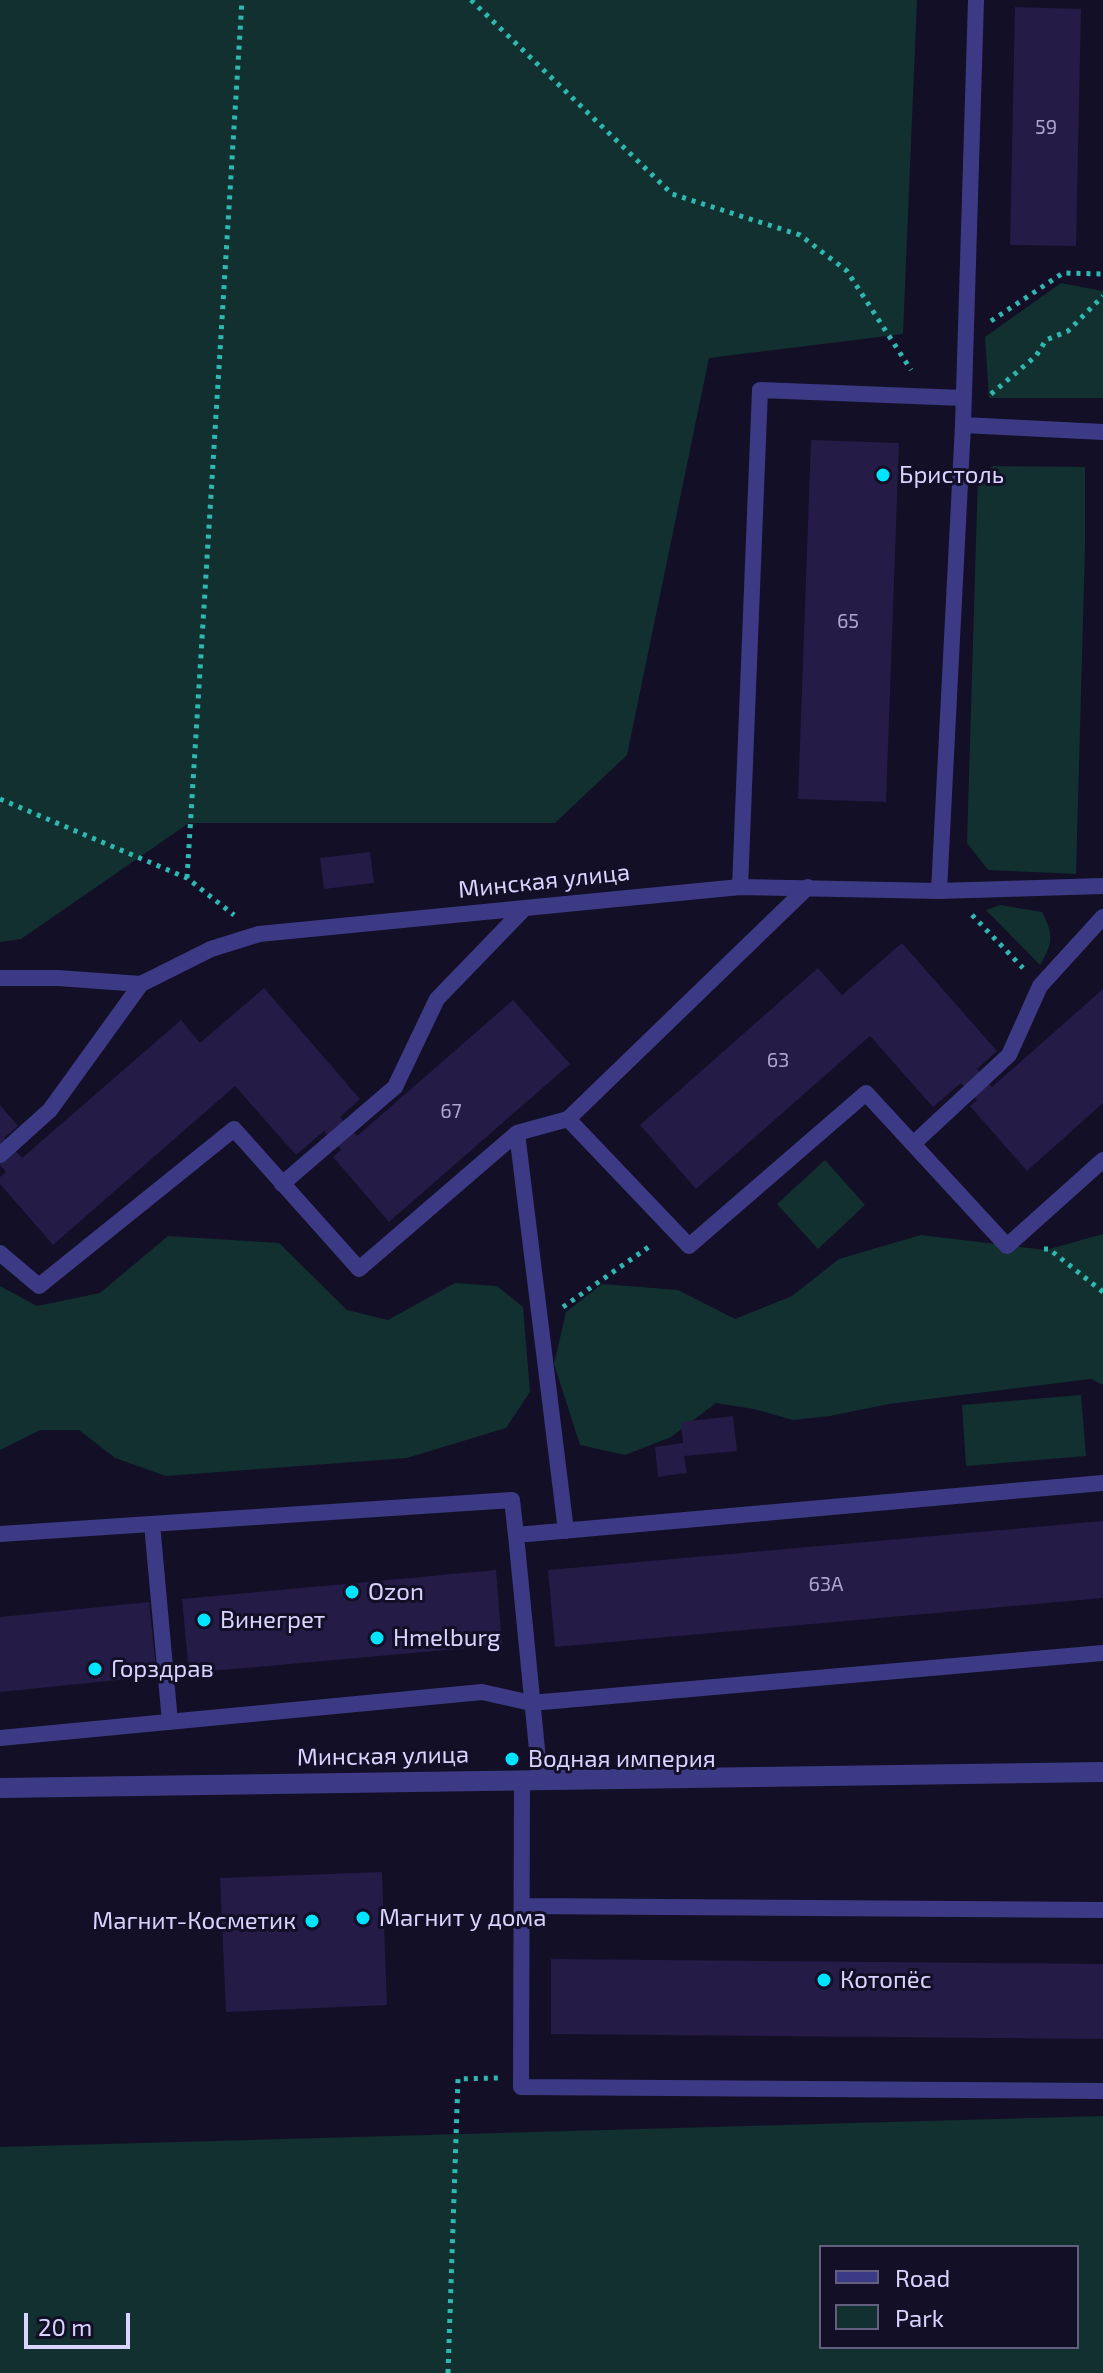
<!DOCTYPE html>
<meta charset="utf-8">
<style>
body{margin:0}
#map{position:relative;width:1103px;height:2373px;overflow:hidden;background:#130f26;font-family:"Exo 2",sans-serif}
canvas{display:block}
.legend{position:absolute;left:819px;top:2245px;width:260px;height:104px;box-sizing:border-box;background:#130f26;border:2px solid #625e7d;margin:0;padding:10px 14px;list-style:none;font-size:24px;color:#d9d4ff}
.legend li{display:flex;align-items:center;gap:16px;height:40px}
.legend b{width:40px;border:2px solid #625e7d}
.scale{position:absolute;left:24px;top:2313px;width:106px;height:36px;box-sizing:border-box;border:4px solid #d9d4ff;border-top:0;padding-left:10px;font-size:24px;line-height:28px;white-space:nowrap;color:#d9d4ff;-webkit-text-stroke:6px #130f26;paint-order:stroke}
</style>
<div id="map">
<canvas width="1103" height="2373"></canvas>
<ul class="legend">
<li><b style="height:10px;background:#3d3a85"></b>Road</li>
<li><b style="height:22px;background:#12302f"></b>Park</li>
</ul>
<div class="scale">20 m</div>
</div>
<script>
const context = document.querySelector('canvas').getContext('2d');
context.lineJoin = 'round';
function fillPath(path, color) {
  context.fillStyle = color;
  context.fill(path, 'evenodd');
}
function trace(path, color, width, dash) {
  context.strokeStyle = color;
  context.lineWidth = width;
  context.lineCap = dash ? 'butt' : 'round';
  context.setLineDash(dash || []);
  context.stroke(path);
}
function write(font, color, halo, rows, align = 'center') {
  context.font = font + ' "Exo 2",sans-serif';
  context.lineWidth = 6;
  context.setLineDash([]);
  context.textBaseline = 'middle';
  context.strokeStyle = halo;
  context.fillStyle = color;
  for (const [text, x, y, turn = 0] of rows) {
    context.save();
    context.translate(x, y);
    context.rotate((+turn || 0) * Math.PI / 180);
    context.textAlign = isNaN(turn) ? turn : align;
    if (halo) context.strokeText(text, 0, 0);
    context.fillText(text, 0, 0);
    context.restore();
  }
}
fillPath(new Path2D(`
 M0,0H917L903,334L709,358L627,755L555,823H189L21,939L0,942Z
 M1061,283L1103,291V398H989L985,337Z
 M993,466L1085,467V548L1076,874L988,870L967,843L978,474Z
 M1000,905L1042,912C1054,935 1053,943 1040,965L986,910Z
 M825,1160L865,1205L818,1249L777,1204Z
 M1103,1234V1385L1091,1379L889,1404L830,1416L793,1420L754,1409L716,1403L671,1437L625,1455L580,1445L554,1364L566,1312L602,1284L678,1290L735,1319L792,1296L839,1259L921,1235L1046,1250Z
 M168,1236L279,1243L347,1310L388,1320L455,1283L497,1286L523,1307L530,1392L506,1428L407,1458L166,1476L115,1458L79,1430H40L0,1450V1286L37,1306L100,1293Z
 M1081,1395L1086,1456L966,1466L962,1405Z
 M1103,2116V2373H0V2147ZM821,2247H1077V2347H821Z`), '#12302f');
fillPath(new Path2D(`
 M1015,7L1081,9L1076,246L1010,245Z
 M811,440L899,443L886,802L798,799Z
 M370,852L374,883L324,889L320,858Z
 M902,943L997,1051L977,1069L992,1087L1103,989V1103L1027,1171L970,1106L977,1100L961,1083L933,1107L870,1036L696,1189L640,1125L818,968L842,995Z
 M264,988L360,1099L340,1117L357,1136L513,1000L570,1064L389,1222L333,1157L341,1150L324,1131L296,1155L235,1086L53,1245L0,1184V1177L6,1172L0,1165V1105L18,1126L4,1138L22,1158L181,1020L200,1043Z
 M733,1416L737,1451L684,1456L687,1473L658,1477L655,1447L683,1443L681,1422Z
 M1103,1521V1598L555,1647L548,1570Z
 M496,1570L502,1645L189,1673L182,1599Z
 M149,1602L157,1676L0,1692V1617Z
 M382,1872L387,2005L226,2012L220,1878Z
 M551,1959L1103,1964V2039L551,2034Z`), '#241b47');
trace(new Path2D(`
 M471,0L672,194L800,235L847,271L911,370
 M991,321L1063,273L1103,274
 M991,394L1036,356L1046,340L1068,331L1103,296
 M0,799L187,878L234,915
 M187,878L242,0
 M972,915L1023,968
 M1044,1249H1049L1103,1292
 M563,1307L653,1244
 M448,2373L458,2079L498,2078`), '#2fb8b0', 5, [4, 6]);
trace(new Path2D(`
 M963,425L976,0
 M740,887L760,390L963,398
 M939,891L963,425L1103,432
 M0,978H58L141,984L211,949L259,934L740,887L939,891L1103,886
 M568,1119L689,1246L866,1093L1007,1246L1103,1160
 M517,1133L566,1531
 M913,1144L1009,1055L1040,986L1103,917
 M0,1155L50,1110L141,984
 M282,1184L395,1087L437,999L524,909
 M0,1253L39,1286L234,1129L359,1269L517,1133L568,1119L808,887
 M152,1524L170,1722
 M0,1534L512,1500L516,1535L1103,1483
 M516,1535L540,1780
 M0,1738L482,1692L531,1703L1103,1653
 M522,1780L521,2087L1103,2091
 M522,1906L1103,1910`), '#3d3a85', 16);
trace(new Path2D(`
 M0,1788L1103,1772`), '#3d3a85', 20);
for (const [x, y, r, color] of [
 [883,475,8,"#00e5ff"],
 [352,1592,8,"#00e5ff"],
 [204,1620,8,"#00e5ff"],
 [377,1638,8,"#00e5ff"],
 [95,1669,8,"#00e5ff"],
 [512,1759,8,"#00e5ff"],
 [363,1918,8,"#00e5ff"],
 [312,1921,8,"#00e5ff"],
 [824,1980,8,"#00e5ff"]
]) {
  const dot = new Path2D();
  dot.arc(x, y, r, 0, 2 * Math.PI);
  context.fillStyle = color;
  context.fill(dot);
  trace(dot, '#130f26', 3);
}
write('20px', '#aca6d1', null, [
 ["59",1046,127],
 ["65",848,621],
 ["63",778,1060],
 ["67",451,1111],
 ["63А",826,1584]
]);
write('24px', '#d9d4ff', '#130f26', [
 ["Бристоль",899,475],
 ["Ozon",368,1592],
 ["Винегрет",220,1620],
 ["Hmelburg",393,1638],
 ["Горздрав",111,1669],
 ["Водная империя",528,1759],
 ["Магнит у дома",379,1918],
 ["Магнит-Косметик",296,1921,"right"],
 ["Котопёс",840,1980]
], 'left');
write('24px', '#d9d4ff', '#130f26', [
 ["Минская улица",544,881,-6],
 ["Минская улица",383,1756,-1]
]);
</script>
